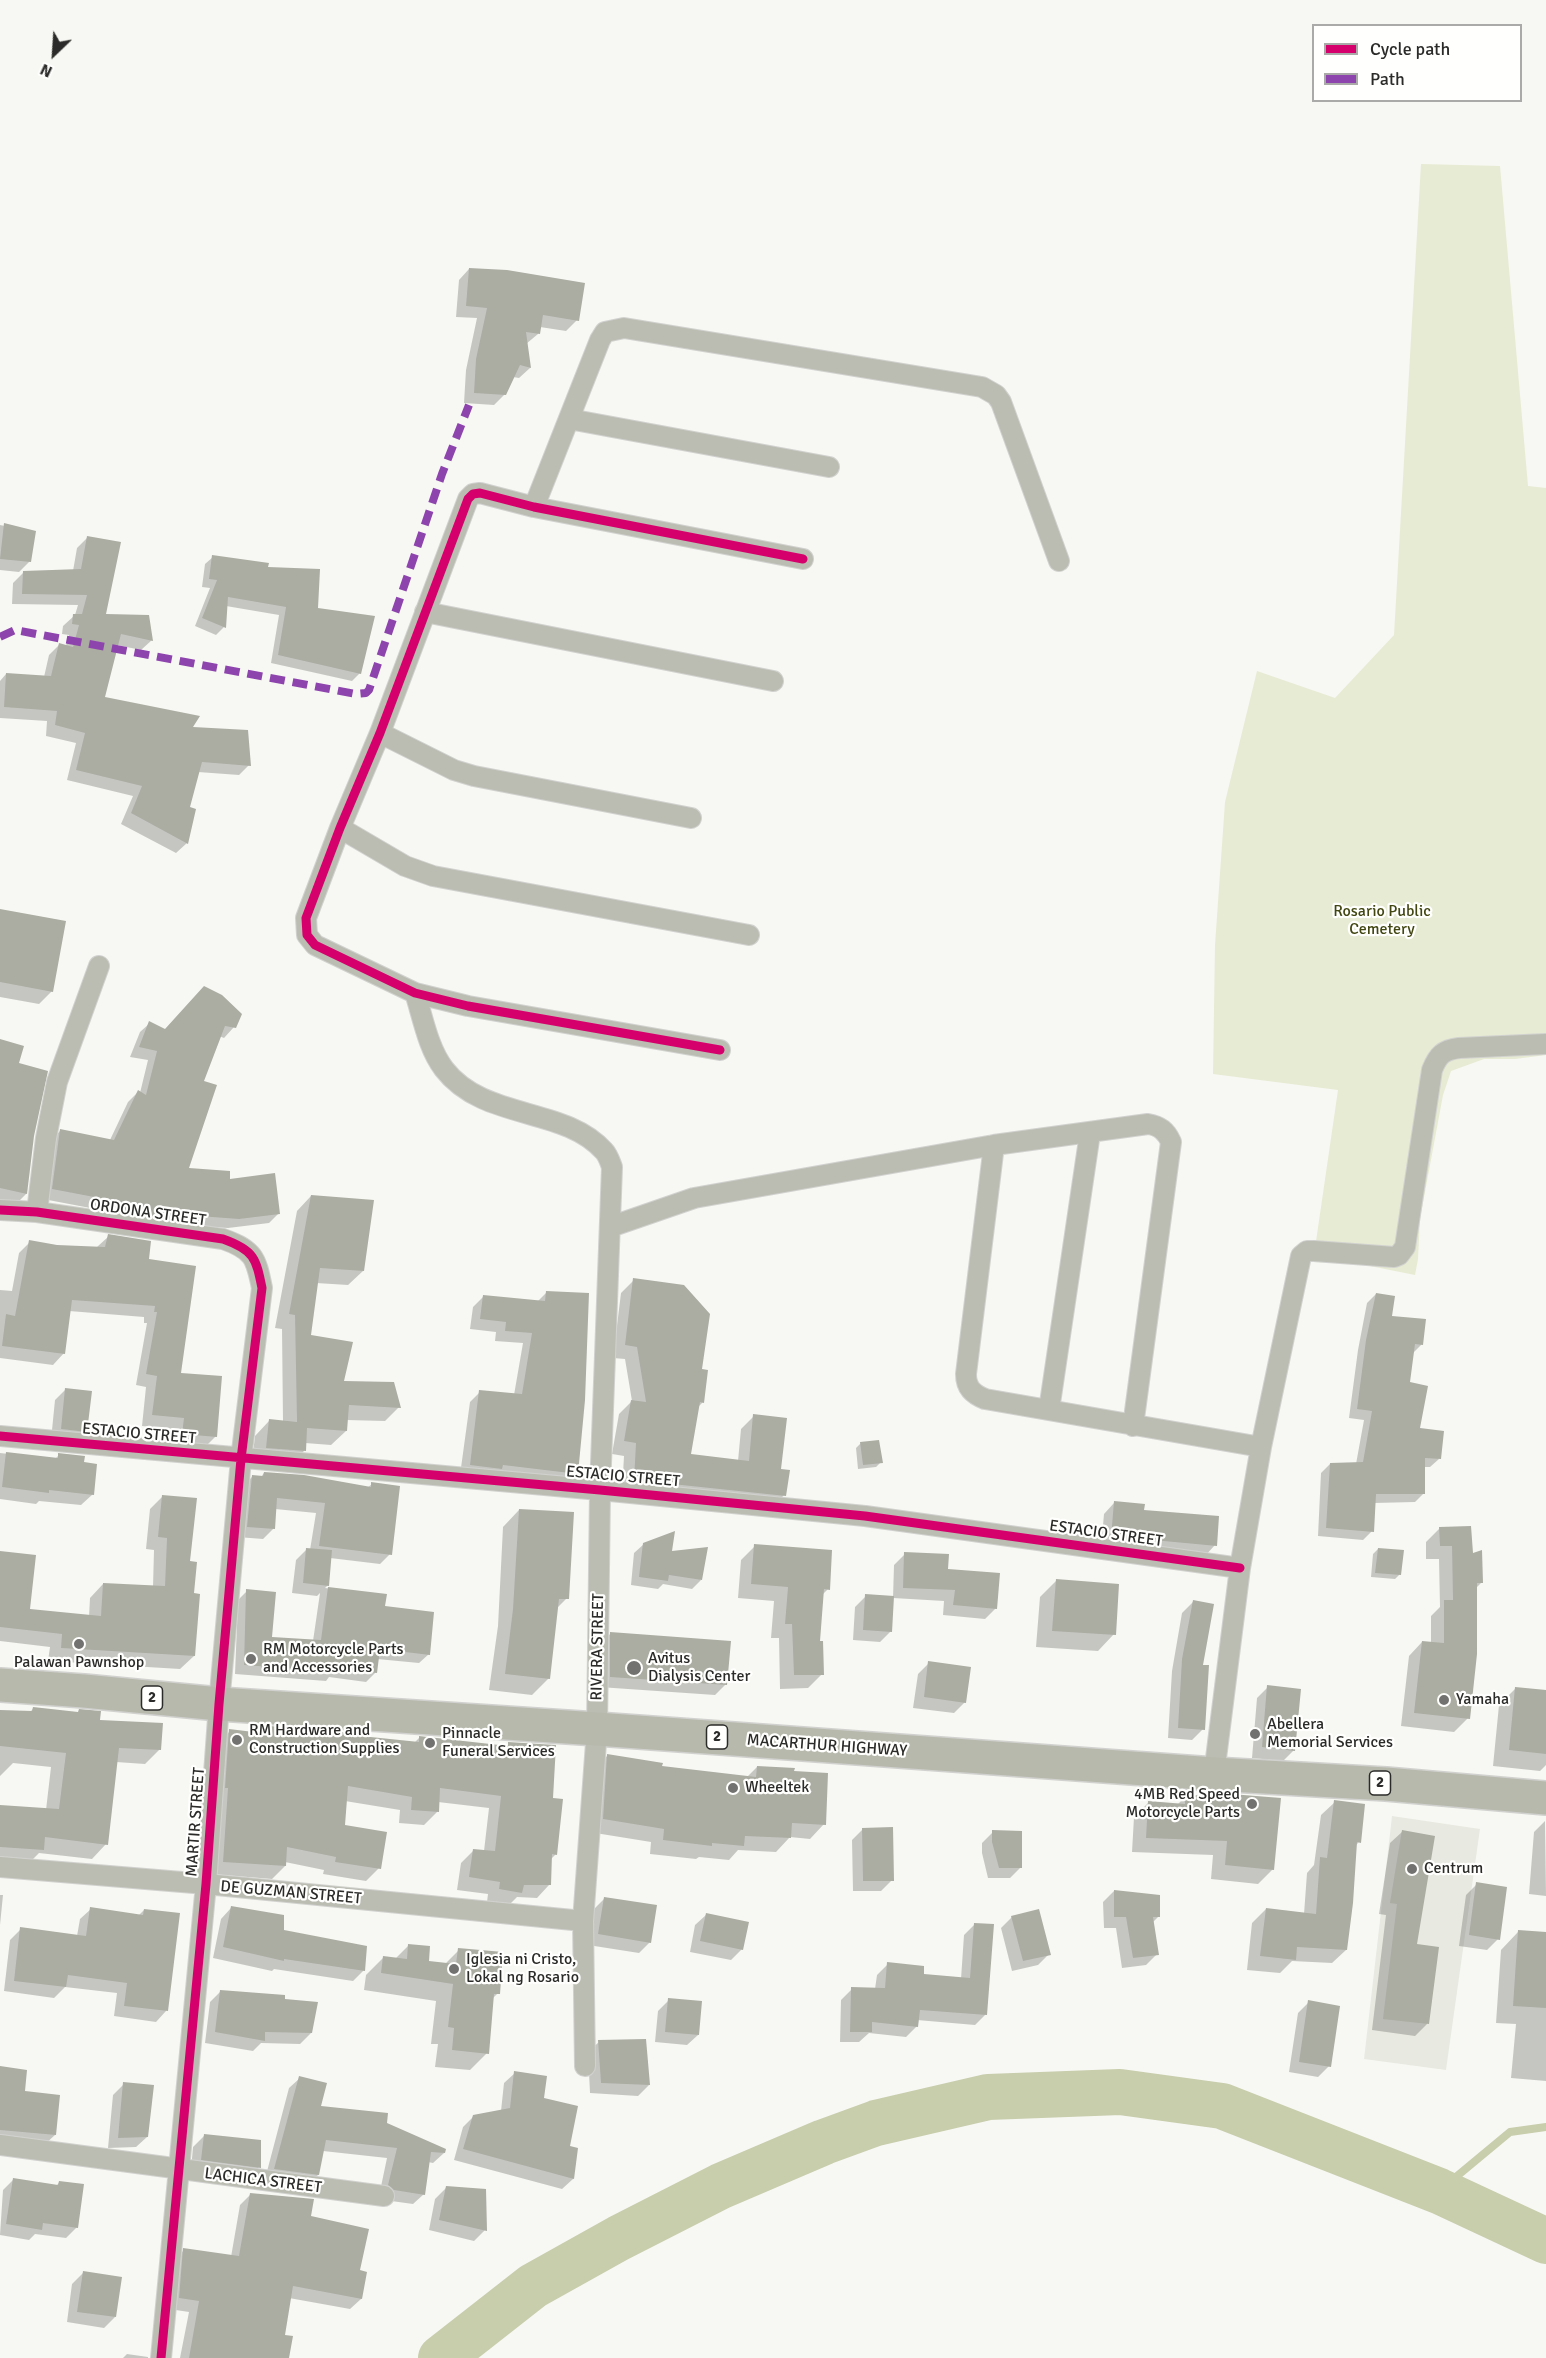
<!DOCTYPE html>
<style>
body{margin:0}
#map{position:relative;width:1546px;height:2358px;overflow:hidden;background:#f7f8f3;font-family:Signika,sans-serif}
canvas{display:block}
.legend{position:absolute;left:1312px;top:24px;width:210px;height:78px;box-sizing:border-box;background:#fffffe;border:2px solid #aaaaa9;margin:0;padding:8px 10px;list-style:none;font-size:18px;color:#2b2b29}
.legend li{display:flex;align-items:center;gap:12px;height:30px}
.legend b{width:30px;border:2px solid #aaaaa9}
.north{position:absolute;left:24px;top:24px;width:60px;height:60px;-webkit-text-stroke:4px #fffffe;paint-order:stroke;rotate:205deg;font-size:16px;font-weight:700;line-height:24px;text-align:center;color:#2b2b29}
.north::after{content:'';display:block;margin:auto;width:21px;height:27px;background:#2b2b29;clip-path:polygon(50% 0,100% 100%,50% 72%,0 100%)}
</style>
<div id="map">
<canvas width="1546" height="2358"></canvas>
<ul class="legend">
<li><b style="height:8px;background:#d6006c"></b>Cycle path</li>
<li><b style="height:8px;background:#8e44ad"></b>Path</li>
</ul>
<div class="north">N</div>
</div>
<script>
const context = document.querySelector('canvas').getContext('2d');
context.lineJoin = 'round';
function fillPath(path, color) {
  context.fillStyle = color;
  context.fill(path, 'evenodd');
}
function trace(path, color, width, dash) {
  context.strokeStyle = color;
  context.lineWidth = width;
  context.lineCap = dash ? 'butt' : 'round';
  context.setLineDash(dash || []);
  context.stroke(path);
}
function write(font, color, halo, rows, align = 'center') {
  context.font = font + ' Signika,sans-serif';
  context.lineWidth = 4.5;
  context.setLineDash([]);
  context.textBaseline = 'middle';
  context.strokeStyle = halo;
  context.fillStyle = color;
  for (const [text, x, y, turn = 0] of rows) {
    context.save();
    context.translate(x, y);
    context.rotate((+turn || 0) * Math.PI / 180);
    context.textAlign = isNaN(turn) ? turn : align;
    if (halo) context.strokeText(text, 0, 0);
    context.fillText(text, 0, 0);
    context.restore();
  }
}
fillPath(new Path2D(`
 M1392,1816L1480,1829L1446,2070L1364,2059Z`), '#e8eae1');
fillPath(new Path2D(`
 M1421,164L1500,166L1528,486L1546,488V1055L1515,1059H1484L1451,1071L1443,1095L1420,1219L1418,1259L1415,1275L1360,1264L1313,1262L1338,1090L1213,1074L1215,945L1225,802L1257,671L1335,698L1394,635Z`), '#e7ebd3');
fillPath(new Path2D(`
 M469,269L577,320L566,331L540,327L538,334L526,344L530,368L519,378L513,377L505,394L494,405L464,403L466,370L477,318L456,317L459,280Z
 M0,525L35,532L30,561L19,572L0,570Z
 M88,537L105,616L152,640L141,650L117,645L103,698L191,728L249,765L239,775L198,772L189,808L187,843L176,853L121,824L133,796L67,780L76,743L46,736L47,721L0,718V681L6,674L44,677L49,655L59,645L66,646L69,635L62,634L63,626L75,615L78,605L12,604L13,583L23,573L73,571L77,548Z
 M213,557L266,569L316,609L360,673L352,681L271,663L279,615L226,606L224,627L216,635L195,626L210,588L202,587L205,564Z
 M0,910L52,991L39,1004L0,997Z
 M194,998L234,1027L224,1038L219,1036L203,1082L187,1169L228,1180L279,1213L269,1223L228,1228L104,1221L106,1211L43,1199L50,1141L60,1131L110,1140L128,1102L138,1092L140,1093L148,1060L130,1057L140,1032L150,1023L164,1031Z
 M0,1041L17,1065L33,1135L26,1194L13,1207L0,1204Z
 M311,1196L363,1271L348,1285L316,1283L310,1336L342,1382L399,1407L385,1421L346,1420V1431L331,1445L305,1443L304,1451L290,1465L252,1462L255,1436L269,1421L283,1422L282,1329L275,1328L297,1211Z
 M109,1236L147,1261L179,1374L216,1436L204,1448L172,1445L173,1429L142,1426L146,1387L136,1385L147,1323H144V1317L69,1311L64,1353L53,1365L0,1358V1290L12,1291L19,1253L30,1242L57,1247H97Z
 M634,1280L700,1371L703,1402L698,1407L690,1456L738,1461L741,1429L754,1416L780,1471L784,1495L772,1508L622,1492L624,1456L612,1454L619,1414L632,1401L625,1359L613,1358L621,1293Z
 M546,1293L576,1473L566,1483L460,1475L470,1402L480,1392L514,1395L523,1343L495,1341L496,1332L470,1329L473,1307L483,1297L537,1302Z
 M1376,1294L1390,1317L1422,1344L1413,1353L1408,1383L1418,1429L1439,1459L1430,1467H1423L1424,1493L1415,1502L1374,1503L1372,1531L1363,1540L1318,1536L1321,1473L1330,1464H1356L1364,1420L1349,1418L1358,1350L1367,1303Z
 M66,1389L86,1431L75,1442L51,1440L55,1400Z
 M861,1443L881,1462L876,1467L858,1469L856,1448Z
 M0,1453L55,1459L59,1455L82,1464L93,1494L81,1505L39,1501L36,1504L0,1499Z
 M264,1473L367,1488L372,1484L390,1554L380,1564L330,1558L328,1585L325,1588L385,1595L384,1608L429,1654L419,1663L377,1659L376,1672L366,1682L329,1677L326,1681L235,1674L238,1600L247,1591L270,1639L313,1641L320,1593L317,1596L292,1593L296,1560L307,1549L310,1550L316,1513L275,1509L274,1528L263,1539L237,1537L242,1487L252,1477H261Z
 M163,1496L188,1563L193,1595L194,1656L180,1669L48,1661L50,1647L0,1641V1595L28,1610L89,1617L90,1598L103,1584L153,1587L154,1550L146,1549L150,1509Z
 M1114,1503L1143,1511L1215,1545L1205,1556L1101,1548L1104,1514Z
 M519,1510L567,1598L556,1609L549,1678L532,1695L489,1690L498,1626L503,1527Z
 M1440,1528L1471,1555L1481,1583L1475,1589L1468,1718L1454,1732L1401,1726L1409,1656L1422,1642L1431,1643V1616L1440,1607L1439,1559H1426V1542Z
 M644,1544L671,1553L701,1580L692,1589L663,1584L658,1589L631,1585L634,1553Z
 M755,1546L828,1589L822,1595L818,1643L822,1674L808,1688L780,1689L779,1638H771L774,1601L738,1598L741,1560Z
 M1378,1549L1400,1574L1395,1579L1371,1577L1373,1554Z
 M905,1554L947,1570L996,1608L985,1619L943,1615L944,1601L893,1598L891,1631L880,1642L853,1640L855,1607L866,1596L893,1598L894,1565Z
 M1056,1581L1114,1634L1098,1651L1036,1647L1040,1597Z
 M1193,1602L1202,1666L1203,1729L1192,1740L1168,1738L1172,1671L1182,1613Z
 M611,1633L726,1684L715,1695L599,1687L600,1644Z
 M929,1663L965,1702L954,1713L913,1708L918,1674Z
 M1268,1687L1294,1750L1283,1761L1252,1758L1257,1698Z
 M1516,1688L1546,1691V1765L1540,1771L1493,1766L1499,1705Z
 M33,1709L98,1721L160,1749L145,1764L116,1762L106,1844L92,1859L39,1853L27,1865L0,1863V1806L46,1810L51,1767L13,1763L0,1776V1712H30Z
 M271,1728L414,1743L419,1738L505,1748L509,1744L552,1800L556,1854L550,1860L549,1885L537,1898L517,1897L508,1906L487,1902L488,1894L457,1890L461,1863L474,1850L484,1851L489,1808L438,1802L437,1812L424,1825L399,1823L400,1810L345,1801L344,1827L379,1868L366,1881L323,1874L324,1870L285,1862V1866L272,1879L211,1874L217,1744L230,1731L264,1735Z
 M608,1755L660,1767L747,1777L757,1767L793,1773L824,1824L810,1839L790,1837L776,1852L738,1850L729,1860L699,1857L696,1859L650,1854L651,1842L589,1832L594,1769Z
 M1186,1796L1273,1869L1258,1884L1211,1879L1213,1855L1132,1852L1134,1817L1149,1802L1177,1805Z
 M1335,1802L1359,1842L1355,1846L1346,1950L1332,1963L1292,1961L1280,1973L1247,1970L1252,1923L1266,1909L1304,1914L1307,1873L1314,1865L1321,1815Z
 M1545,1821L1546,1896L1529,1894L1534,1832Z
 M863,1829L892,1880L881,1891H853L852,1840Z
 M993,1832L1021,1867L1010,1878H988L982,1853V1843Z
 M1402,1832L1427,2024L1415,2036L1372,2030L1386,1915L1379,1914L1390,1843Z
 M1477,1884L1498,1939L1487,1950L1459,1946L1466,1895Z
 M1114,1891L1159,1916L1152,1923L1157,1954L1146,1965L1122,1968L1116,1928H1104L1103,1902Z
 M0,1895H3L0,1925Z
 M605,1898L650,1942L639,1953L588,1945L594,1909Z
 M231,1908L282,1932L364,1970L353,1981L274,1969L272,1971L213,1958L221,1919Z
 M91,1909L138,1916L144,1910L166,2011L156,2022L114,2016L117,1993L65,1987L54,1998L4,1991L10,1940L21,1929L77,1936L80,1919Z
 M706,1915L742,1949L731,1960L690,1952L695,1925Z
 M1012,1917L1049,1954L1038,1965L1012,1971L1001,1928Z
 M975,1924L986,2014L975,2025L917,2020V2026L906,2037L869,2033L859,2042H840L841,2000L852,1989H875L877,1975L888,1964L922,1976L961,1979L964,1935Z
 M1518,1932L1546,1934V2081L1511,2078L1516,2024L1496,2023L1501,1950Z
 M408,1946L428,1962L445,1964L459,1950L498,1993L492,1999L487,2053L470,2070L435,2067L438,2044H431L436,2001L364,1990L366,1975L383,1958L395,1959Z
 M221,1991L311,2033L300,2044L261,2043L253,2051L205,2043L210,2002Z
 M669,2000L698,2035L687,2045L655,2042L658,2011Z
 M1309,2002L1329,2066L1318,2077L1289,2072L1298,2013Z
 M599,2042L649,2085L638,2096L590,2093L588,2052Z
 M0,2068L23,2092L55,2135L44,2145L0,2141Z
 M515,2073L543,2100L568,2147L576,2150L573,2179L562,2189L454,2160L463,2127L474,2116L501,2111L504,2083Z
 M300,2078L319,2107L385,2124L444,2153L433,2163L428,2162L424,2194L413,2204L384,2200L379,2196L387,2158L323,2151L318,2175L307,2185L265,2179L289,2088Z
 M124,2084L147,2137L136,2147L108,2148L113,2095Z
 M204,2136L259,2167L248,2178L191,2170L193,2147Z
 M13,2180L56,2186L60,2182L77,2227L66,2238L35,2234L29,2240L0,2235L3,2190Z
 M446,2188L485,2230L474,2241L429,2230L435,2199Z
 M251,2194L309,2217L358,2271L361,2299L350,2309L289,2298L284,2336L287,2358H180L189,2312L169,2309L173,2261L184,2250L231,2257L240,2205Z
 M83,2273L115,2317L104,2328L67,2322L72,2284Z
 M127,2354L148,2357V2358H123Z`), '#0003');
trace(new Path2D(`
 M1439,2191L1510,2132L1546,2127`), '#c8cdac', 8);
trace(new Path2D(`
 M441,2358L533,2286L619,2238L721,2186L824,2142L876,2123L988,2097L1120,2092L1222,2106L1439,2191L1546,2241`), '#c8cdac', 46);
fillPath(new Path2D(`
 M469,268L507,270L585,283L579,321L543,315L540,334L526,332L531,368L520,365L506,395L474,393L476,359L487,308L466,306Z
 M4,523L36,531L31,562L0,559Z
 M87,536L121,542L106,614L149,615L153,641L121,634L105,697L200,716L193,727L248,730L251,766L202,762L190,807L196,809L188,844L131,813L142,786L76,770L85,733L55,725L57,711L4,707L6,673L51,676L59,643L73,647L79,625L72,624L73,614H82L87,595L22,594L23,571L81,569Z
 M212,555L269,563L268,567L320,569L318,608L375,616L361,674L278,655L286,607L228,597L226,628L202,618L217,580L209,579Z
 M0,909L66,921L53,992L0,982Z
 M204,986L222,995L242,1014L236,1028L225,1026L204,1081L217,1085L189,1168L230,1171V1179L275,1173L280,1214L239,1219L171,1214V1219L113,1211L115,1201L52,1189L60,1129L114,1140L138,1090L146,1095L157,1051L139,1047L149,1021L165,1029Z
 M0,1039L24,1046L19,1063L48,1071L34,1136L27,1194L0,1188Z
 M311,1195L374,1200L364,1271L320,1268L311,1335L353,1342L344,1381L394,1382L401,1408L349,1405L347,1431L307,1428L306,1451L266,1448L269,1419L297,1422L295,1315L289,1314Z
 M108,1234L151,1241L149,1259L196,1266L181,1373L222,1376L217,1437L182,1434L184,1418L152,1415L157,1376L146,1374L157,1312H154L155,1306L72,1300L65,1354L2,1346L6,1314L15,1316L29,1240L57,1245L105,1247Z
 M633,1278L684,1285L710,1314L702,1369L708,1370L704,1403L700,1402L691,1454L749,1461L753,1414L787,1418L781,1469L790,1470L786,1496L634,1480L636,1443L624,1441L631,1400L646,1402L637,1347L625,1345Z
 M546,1291L589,1293L585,1400L578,1474L503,1465L502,1469L470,1465L479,1390L522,1394L532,1333L505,1331L506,1322L480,1319L483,1295L545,1301Z
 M1376,1293L1395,1296L1392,1316L1426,1319L1423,1345L1415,1344L1410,1382L1428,1386L1420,1428L1444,1431L1441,1459L1425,1458V1494H1376L1374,1532L1326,1528L1330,1463L1363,1462L1372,1411L1357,1409L1366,1340Z
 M65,1388L92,1391L87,1432L61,1429Z
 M879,1440L883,1463L863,1465L860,1442Z
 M6,1452L58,1458V1453L85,1456L84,1462L97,1464L94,1495L49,1490V1493L2,1487Z
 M264,1472L304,1475L371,1487V1482L400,1486L392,1555L319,1546L325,1503L277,1498L275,1529L247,1527L252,1475L263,1476Z
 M162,1495L197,1498L190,1561L197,1562L194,1593L200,1594L195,1656L61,1648L62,1634L0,1627V1551L36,1555L30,1609L101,1616L103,1583L165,1586L167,1538L158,1537Z
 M1114,1501L1145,1504L1144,1510L1219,1516L1217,1546L1142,1539V1542L1111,1538Z
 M519,1509L574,1512L569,1599H559L550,1679L505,1674L513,1609Z
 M1471,1526L1473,1553L1482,1550L1483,1583H1477V1654L1470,1719L1414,1713L1422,1641L1444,1643V1600H1453L1452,1546H1440L1439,1527Z
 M675,1531L672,1551L708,1547L702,1580L669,1575L668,1581L639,1577L643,1543Z
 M754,1544L832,1550L830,1590L824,1589L820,1641H823L824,1675H794L792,1624H785L788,1587L751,1584Z
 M306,1548L332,1550L329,1586L303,1583Z
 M1378,1548L1404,1550L1401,1575L1375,1573Z
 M904,1552L949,1554L948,1569L1000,1573L997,1609L953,1605L955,1590L903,1588Z
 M1056,1579L1119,1584L1116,1635L1052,1631Z
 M328,1587L387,1594L385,1606L434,1612L430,1655L380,1649L377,1673L337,1668L336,1672L244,1665L246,1589L276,1592L272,1637L321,1640Z
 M865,1594L894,1596L892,1632L863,1630Z
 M1193,1600L1214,1604L1203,1665H1209L1205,1730L1178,1728L1182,1659Z
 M610,1632L731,1641L727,1685L610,1677Z
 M928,1661L971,1667L966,1703L924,1697Z
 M1267,1685L1301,1689L1295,1751L1262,1747Z
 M1515,1687L1546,1690V1754L1509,1750Z
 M33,1707L78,1712L79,1709L101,1711L100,1720L163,1723L161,1750L119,1748L108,1845L45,1837L44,1850L0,1847V1805L59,1809L66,1753L0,1746V1710L32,1711Z
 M270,1726L351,1733V1735L419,1742V1736L508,1746V1742L556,1745L553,1798L563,1799L557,1855L552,1854L551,1885H524L522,1893L499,1889L500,1882L469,1877L473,1849L495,1851L501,1796L440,1788L439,1812L411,1810L412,1797L348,1786L345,1825L387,1832L381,1869L335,1862L336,1857L287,1847L286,1866L223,1862L228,1788H225L229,1729L270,1734Z
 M607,1754L663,1763L662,1766L756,1777L757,1766L795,1768L794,1771L828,1773L826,1825L792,1823L791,1838L745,1836L744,1846L712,1843V1846L663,1840L664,1829L603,1819Z
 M1231,1794L1281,1798L1274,1870L1225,1865L1227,1841L1146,1838L1148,1801L1185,1804V1795L1231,1796Z
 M1334,1800L1365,1804L1361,1843L1357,1842L1353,1903L1347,1950L1297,1947L1296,1960L1260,1956L1266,1908L1316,1914L1320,1857L1327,1858Z
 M893,1827L894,1881H863L862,1828Z
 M992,1830L1022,1831V1868H999L992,1842Z
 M1402,1830L1435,1836L1417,1944L1439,1947L1429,2024L1383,2019L1397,1904L1390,1903Z
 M1476,1882L1507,1887L1500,1940L1469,1935Z
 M1114,1890L1160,1895V1917H1153L1159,1955L1133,1958L1126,1917H1114Z
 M604,1897L657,1905L651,1943L598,1934Z
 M231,1906L284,1915V1930L367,1946L365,1971L284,1959V1961L223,1947Z
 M90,1907L143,1915L144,1909L180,1913L168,2011L124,2006L127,1983L68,1975L66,1987L14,1981L20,1927L86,1936Z
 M1039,1909L1051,1955L1023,1961L1011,1916Z
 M706,1913L749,1922L743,1950L700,1941Z
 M974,1923L994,1924L987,2015L920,2010L918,2027L872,2022V2032H850L851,1987L885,1988L887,1962L924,1966V1974L970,1978Z
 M1518,1930L1546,1932V2008L1513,2006Z
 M408,1944L430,1946L429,1961L456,1964L458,1948L503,1952L500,1994H494L489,2054L452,2050L454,2028L448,2027L453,1984L381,1973L383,1956L407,1959Z
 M220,1990L285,1995V1999L318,2002L312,2033L265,2032V2041L215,2032Z
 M668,1998L702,2001L699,2035L665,2032Z
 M1308,2000L1340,2006L1331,2067L1299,2062Z
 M646,2039L650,2085L601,2083L598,2040Z
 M0,2066L27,2070L25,2091L60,2095L56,2135L0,2130Z
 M514,2071L547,2076L544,2098L578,2106L570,2146L578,2148L574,2179L463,2149L473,2115L510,2108Z
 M299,2076L327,2083L321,2106L388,2113L387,2123L446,2149L445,2153L431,2152L425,2195L394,2190L388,2185L397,2148L326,2140L319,2175L274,2169Z
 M123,2082L154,2085L148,2137L118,2138Z
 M204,2134L261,2140V2168L201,2160Z
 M13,2178L58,2185L59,2181L84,2184L78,2228L43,2223L42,2230L6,2224Z
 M446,2186L486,2189L487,2231L439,2220Z
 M250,2193L314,2199L311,2216L369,2229L360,2270L367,2272L362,2299L293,2286L285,2335L293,2336L289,2358H189L199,2301L179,2298L183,2248L239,2256Z
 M83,2271L122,2277L116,2317L77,2312Z`), '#abaca2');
const street = new Path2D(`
 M569,419L829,467
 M534,507L600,340L605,332L624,328L982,387L996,395L1001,402L1059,561
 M425,612L773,681
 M380,733L454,770L474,776L691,818
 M340,828L405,866L433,876L749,935
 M415,993C423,1018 428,1048 444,1069C484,1121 564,1106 604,1151C608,1155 610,1162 612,1167L600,1490L597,1729L583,1921L585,2066
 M720,1050L468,1006L415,993L315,945L307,935L306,918L340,828L380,733L468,499L473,494L480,493L534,507L803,559
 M994,1145L966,1374C966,1388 973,1394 985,1399L1261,1447
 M0,1210L37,1212L223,1239C254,1250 256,1258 262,1288L241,1459L219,1704L206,1884L161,2358
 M37,1212L46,1138L57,1082L99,966
 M610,1227L694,1198L994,1145L1148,1124C1160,1126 1166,1131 1171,1142L1133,1426
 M1049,1410L1090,1133
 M0,1436L600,1490L865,1516L1240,1568
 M1214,1774L1240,1568L1261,1447L1301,1256L1307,1251H1314L1394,1257L1399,1255L1405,1247L1432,1070C1438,1055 1443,1050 1459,1048L1546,1044
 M0,1867L206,1884L583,1921
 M0,2145L384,2196`);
const highway = new Path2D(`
 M0,1685L84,1691L219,1704L597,1729L1214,1774L1386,1784L1546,1798`);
trace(street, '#d1d2cf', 22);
trace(highway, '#d1d2cf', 36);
trace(street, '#bbbcb2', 20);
trace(highway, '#b7b9ad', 33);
trace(new Path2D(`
 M0,637L15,630L356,694L366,693L369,690L442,474L469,405`), '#8e44ad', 8, [15, 8]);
trace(new Path2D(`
 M720,1050L468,1006L415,993L315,945L307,935L306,918L340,828L380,733L468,499L473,494L480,493L534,507L803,559
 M0,1210L37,1212L223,1239C254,1250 256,1258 262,1288L241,1459L219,1704L206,1884L161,2358
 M0,1436L600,1490L865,1516L1240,1568`), '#d6006c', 9);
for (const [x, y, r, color] of [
 [79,1644,6,"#727370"],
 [251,1659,6,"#727370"],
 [634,1668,8,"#727370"],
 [1444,1700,6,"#727370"],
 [1255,1734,6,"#727370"],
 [237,1740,6,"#727370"],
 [430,1743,6,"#727370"],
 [733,1788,6,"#727370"],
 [1252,1804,6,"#727370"],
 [1412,1869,6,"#727370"],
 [454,1969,6,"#727370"]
]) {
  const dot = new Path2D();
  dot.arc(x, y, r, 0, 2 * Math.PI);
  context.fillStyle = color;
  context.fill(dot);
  trace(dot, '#fffffe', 2);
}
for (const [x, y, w] of [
 [152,1698,21],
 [717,1737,21],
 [1380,1783,21]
]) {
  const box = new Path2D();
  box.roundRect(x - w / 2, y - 12, w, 24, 4.5);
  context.fillStyle = '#fffffe';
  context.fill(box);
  trace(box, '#2b2b29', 1.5);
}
write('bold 15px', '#2b2b29', null, [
 ["2",152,1698],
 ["2",717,1737],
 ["2",1380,1783]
]);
write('16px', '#424712', '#fffffe', [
 ["Rosario Public",1382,912],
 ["Cemetery",1382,930]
]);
write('16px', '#2b2b29', '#fffffe', [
 ["ORDONA STREET",148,1213,8],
 ["ESTACIO STREET",139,1434,5],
 ["ESTACIO STREET",623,1477,5],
 ["ESTACIO STREET",1106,1534,8],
 ["RIVERA STREET",598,1647,-89],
 ["MACARTHUR HIGHWAY",827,1746,4],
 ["MARTIR STREET",196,1822,-86],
 ["DE GUZMAN STREET",291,1893,5],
 ["LACHICA STREET",263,2181,7]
]);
write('16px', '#2b2b29', '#fffffe', [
 ["RM Motorcycle Parts",263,1650],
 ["and Accessories",263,1668],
 ["Avitus",648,1659],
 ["Dialysis Center",648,1677],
 ["Palawan Pawnshop",79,1663,"center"],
 ["Yamaha",1456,1700],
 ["Abellera",1267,1725],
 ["Memorial Services",1267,1743],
 ["RM Hardware and",249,1731],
 ["Construction Supplies",249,1749],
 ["Pinnacle",442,1734],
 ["Funeral Services",442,1752],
 ["Wheeltek",745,1788],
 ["4MB Red Speed",1240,1795,"right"],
 ["Motorcycle Parts",1240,1813,"right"],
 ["Centrum",1424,1869],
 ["Iglesia ni Cristo,",466,1960],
 ["Lokal ng Rosario",466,1978]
], 'left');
</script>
